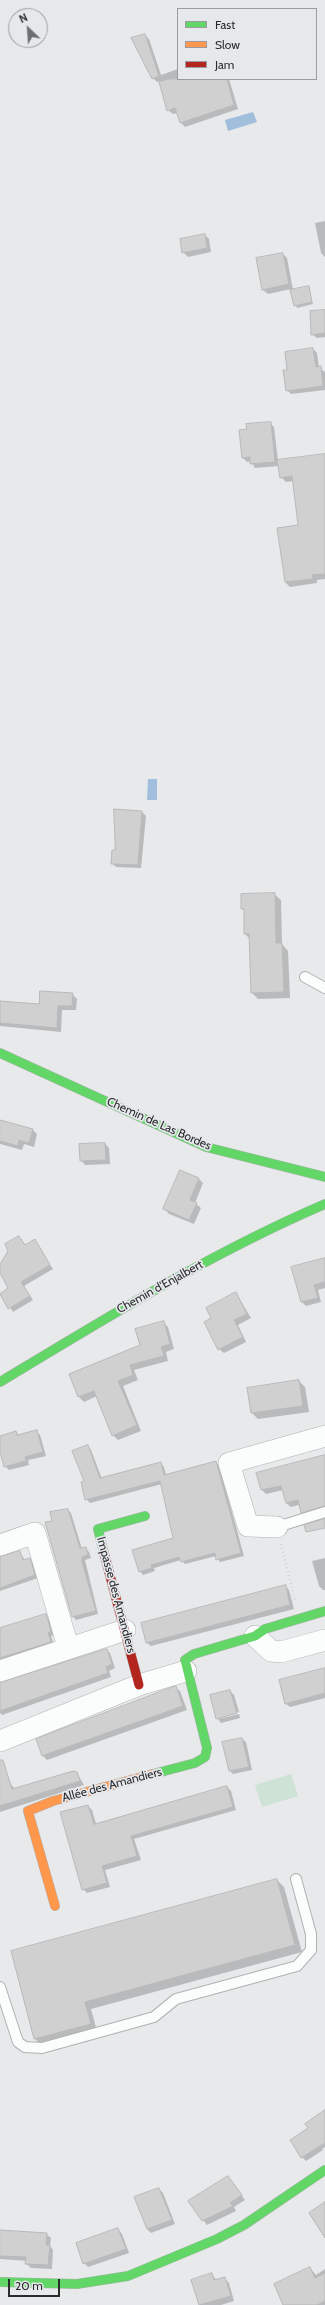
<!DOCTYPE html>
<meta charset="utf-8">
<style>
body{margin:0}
#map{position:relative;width:325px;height:2305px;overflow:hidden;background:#e7e9eb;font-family:Cabin,sans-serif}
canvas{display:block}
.legend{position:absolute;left:177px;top:8px;width:140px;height:72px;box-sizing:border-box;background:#e6e8ec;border:1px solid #9b9ca0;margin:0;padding:5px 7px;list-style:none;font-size:12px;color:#2a2b2d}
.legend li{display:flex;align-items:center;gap:8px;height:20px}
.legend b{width:20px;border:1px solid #9b9ca0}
.north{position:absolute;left:8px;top:8px;width:40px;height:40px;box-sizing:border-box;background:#e6e8ec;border:1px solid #9b9ca0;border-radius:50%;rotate:335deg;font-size:11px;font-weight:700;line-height:16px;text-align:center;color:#2a2b2d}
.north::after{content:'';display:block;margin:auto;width:14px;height:18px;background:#6c6e70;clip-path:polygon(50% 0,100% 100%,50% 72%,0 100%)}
.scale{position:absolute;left:8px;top:2279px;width:52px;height:18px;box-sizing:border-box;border:2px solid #2a2b2d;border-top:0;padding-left:5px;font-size:12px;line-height:14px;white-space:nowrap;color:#2a2b2d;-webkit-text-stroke:3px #e6e8ec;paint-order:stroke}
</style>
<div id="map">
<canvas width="325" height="2305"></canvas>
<ul class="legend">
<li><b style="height:5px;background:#63d668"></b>Fast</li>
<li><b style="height:5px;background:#ff974d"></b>Slow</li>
<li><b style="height:5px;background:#b3261e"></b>Jam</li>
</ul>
<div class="north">N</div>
<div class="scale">20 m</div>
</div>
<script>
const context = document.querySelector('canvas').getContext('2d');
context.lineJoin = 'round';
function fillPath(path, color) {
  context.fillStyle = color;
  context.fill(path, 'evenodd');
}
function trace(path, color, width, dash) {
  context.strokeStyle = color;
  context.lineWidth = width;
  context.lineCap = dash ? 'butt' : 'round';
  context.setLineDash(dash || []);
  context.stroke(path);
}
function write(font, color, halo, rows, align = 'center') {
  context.font = font + ' Cabin,sans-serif';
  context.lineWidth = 3.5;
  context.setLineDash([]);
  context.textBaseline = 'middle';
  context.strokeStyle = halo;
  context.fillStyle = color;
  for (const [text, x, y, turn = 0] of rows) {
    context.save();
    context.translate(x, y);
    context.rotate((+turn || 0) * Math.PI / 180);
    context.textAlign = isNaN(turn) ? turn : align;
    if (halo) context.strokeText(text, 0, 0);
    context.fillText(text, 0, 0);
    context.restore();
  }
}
fillPath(new Path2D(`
 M291,1774L298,1796L262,1807L255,1785Z`), '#cee2d6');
fillPath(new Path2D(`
 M253,112L257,122L228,131L225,120Z
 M148,779H157V800H147Z`), '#a1bedc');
fillPath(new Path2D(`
 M145,35L149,39L161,75L178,69V79H229L238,109L185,127L181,123L178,113L173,114L168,110L159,81L157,82L153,78Z
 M325,221V257L321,253L315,223Z
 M205,235L209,239L211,252L188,257L183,252Z
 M283,254L287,258L293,290L308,287L313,304L297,308L291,289L268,294L263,290L257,259Z
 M325,311V337L317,338L312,334Z
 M313,349L317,353L319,368L325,372V390L291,394L287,390L289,371Z
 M270,423L274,427L278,461L325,456V579L317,580V583L290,587L285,582L300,526L293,481L286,482L281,477L279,466L255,468L251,461L247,462L243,458L248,430Z
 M115,811L142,812L146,816L141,868L116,867L112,863L116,851Z
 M274,894L281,900L282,944L288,951L290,998L258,999L252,993L250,939L245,934V911L242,908Z
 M72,994L77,999L76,1010H62L61,1032L0,1026V1002L40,1005Z
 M0,1121L33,1130L37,1134L34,1147L24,1144L22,1150L0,1144Z
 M105,1144L109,1148L110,1164L85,1165L81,1160Z
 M199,1179L203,1183L195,1203L201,1208L194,1224L169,1214L165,1209Z
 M19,1237L26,1246L34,1241L53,1269L24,1286L33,1300L13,1312L1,1293L10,1288L0,1271V1266Z
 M325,1259V1288L318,1290L321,1302L306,1306L302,1302Z
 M236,1293L251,1318L238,1325L246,1342L224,1353L219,1349L212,1318Z
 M163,1322L168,1327L174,1349L166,1352L168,1361L134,1370L138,1380L123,1386L141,1431L118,1440L113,1435L97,1396L84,1402L79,1397L70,1374L141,1346Z
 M299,1381L305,1387L309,1412L258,1419L252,1413L248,1389Z
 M36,1431L40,1435L46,1456L28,1460L29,1465L9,1470L5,1466L0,1449V1437L16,1432L19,1435Z
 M88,1446L91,1450L102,1479L160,1463L164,1467L166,1475L215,1462L219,1465L244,1556L220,1562L216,1556L185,1564L181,1560L154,1568L155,1571L143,1575L140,1571L175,1539L162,1484L90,1503L86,1499L85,1482Z
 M325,1456V1498L291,1507L286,1503L283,1490L266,1494L262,1490Z
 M67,1510L71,1513L82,1549L85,1548L89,1552L91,1558L85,1560L98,1614L76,1620L73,1616Z
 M19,1552L25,1560H30L33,1563L38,1578L0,1591V1558Z
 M325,1558V1590H323L319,1586L312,1561Z
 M285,1586L289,1590L294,1609L151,1646L147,1643Z
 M46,1615L49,1619L54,1635L51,1636L54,1645L0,1663V1630Z
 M106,1650L110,1653L115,1668L109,1671L111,1677L2,1715L0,1713V1692Z
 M325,1669V1698L290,1707L286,1704Z
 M176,1688L180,1691L187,1710L47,1760L43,1756L38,1740Z
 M230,1691L234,1695L239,1712L218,1717V1719L239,1714L240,1718L221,1723L217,1718Z
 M242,1739L246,1742L252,1770L233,1774L230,1771L223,1743Z
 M77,1773L84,1785L0,1812V1786L10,1783L15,1789Z
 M227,1787L231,1791L236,1810L134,1839L141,1860L105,1870L110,1887L87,1893L83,1889L88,1806L92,1810L96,1824Z
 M277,1880L284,1887L302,1952L91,2009L97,2031L42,2046L35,2039L12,1952Z
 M325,2111V2147L322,2149L323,2150L306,2161L302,2157L309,2128Z
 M228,2177L245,2200L234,2207L236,2211L207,2225L189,2201Z
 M159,2189L163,2193L175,2224L151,2233L147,2229Z
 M118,2229L122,2234L129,2253L88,2267L84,2263Z
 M0,2231L46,2234L51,2238L50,2246L53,2250L52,2269L31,2268L26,2263L27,2261L0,2259Z
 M310,2268L316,2275L325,2269V2305H284Z
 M212,2274L217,2281L224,2278L229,2283L234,2301L221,2305H200L193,2280Z`), '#0003');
const building = new Path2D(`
 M145,34L159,76L152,79L131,38Z
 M169,79H227L234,105L180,123L175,108L167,111L159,82Z
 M205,234L207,248L182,253L180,239Z
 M283,253L289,284L262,290L256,258Z
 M309,286L312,302L294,306L290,290Z
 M325,310V333L311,335L310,311Z
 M313,348L316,367L321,366L323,386L286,391L283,370H287L285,352Z
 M271,422L275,462L250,464V457L242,458L239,430L247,429L246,424Z
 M325,454V574L312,575L313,579L285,582L277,528L298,525L292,476L280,478L277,460Z
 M114,809L142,811L138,865L111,864L112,850H115Z
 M275,893L276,943H282L284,992L251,993L249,934H244V909H241V894Z
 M40,991L73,993L72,1006H58L57,1028L0,1023V1001L39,1004Z
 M0,1120L33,1129L29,1143L19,1140L18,1146L0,1141Z
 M105,1143L106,1160L80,1161L79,1144Z
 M180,1170L199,1178L190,1200L197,1203L189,1220L163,1209Z
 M19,1236L25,1245L35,1239L50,1265L21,1282L30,1296L8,1309L0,1294L8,1288L0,1273V1264L8,1251L5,1244Z
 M325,1258V1282L314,1285L318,1298L301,1302L291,1267Z
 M236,1292L247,1314L234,1320L243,1337L218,1350L204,1322L211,1318L206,1308Z
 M164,1321L170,1344L161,1347L164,1356L130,1365L133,1375L118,1381L137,1425L112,1436L94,1391L78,1397L69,1374L140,1345L135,1329Z
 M299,1380L303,1406L251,1413L247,1388Z
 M37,1430L43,1452L25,1457L26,1461L4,1467L0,1452V1436L16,1431L17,1435Z
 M88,1445L100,1478L161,1462L164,1475L216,1461L241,1553L216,1560L215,1553L181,1562L179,1557L151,1565L152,1568L139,1572L132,1550L173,1538L160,1481L85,1500L81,1482L84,1481L72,1451Z
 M325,1455V1506L301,1513L298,1500L286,1503L281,1486L261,1490L256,1473Z
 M68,1509L80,1548L86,1547L88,1555L82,1557V1562L96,1611L72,1617L45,1522L52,1521L50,1512Z
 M325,1519V1528L306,1532L304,1525Z
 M20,1551L23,1560L30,1558L35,1575L0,1588V1557Z
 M286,1585L290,1605L146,1643L141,1623Z
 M46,1614L51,1631L48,1633L51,1642L0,1658V1628Z
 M107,1649L112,1664L106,1667L108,1673L0,1711V1683Z
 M325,1668V1693L285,1704L279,1680Z
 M176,1686L183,1706L42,1756L36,1739Z
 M230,1690L237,1713L216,1719L210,1695Z
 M242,1738L249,1767L229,1771L222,1742Z
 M0,1760H3L12,1789L73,1771L77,1772L80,1781L0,1806Z
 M227,1786L233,1807L131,1836L137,1856L102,1866L107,1883L82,1890L60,1812L88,1805L94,1824Z
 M277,1879L295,1945L85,2002L91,2024L34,2039L11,1951Z
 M325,2110V2143L301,2158L290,2140L308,2128L305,2124Z
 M228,2176L242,2195L230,2203L233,2206L202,2221L188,2201Z
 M159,2188L172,2220L147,2229L134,2197Z
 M325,2202V2238L309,2213Z
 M118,2228L126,2249L83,2264L76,2243Z
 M0,2230L47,2233L46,2245H50L48,2265L25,2264L26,2257L0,2256Z
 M310,2267L315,2278L325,2273V2301L317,2305H283L274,2284Z
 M212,2273L214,2280L225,2277L231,2296L199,2305L191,2280Z`);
fillPath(building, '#d0d0d0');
trace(building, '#b8b9ba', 1);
const lane = new Path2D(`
 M305,977L325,988
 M277,1527L325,1512
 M0,1987L18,2042L25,2047L42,2048L154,2017L176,1999L297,1966L311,1950V1934L296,1879`);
const street = new Path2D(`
 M277,1527L248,1526L229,1463L325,1436
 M0,1545L35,1533L68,1647
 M255,1636L271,1651L281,1652L325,1640
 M0,1671L125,1630
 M0,1741L139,1685L186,1671`);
const fast = new Path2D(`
 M0,1053L206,1147L325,1177
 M0,1382C106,1318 211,1253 325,1204
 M104,1553L98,1529L145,1516
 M153,1774L195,1763L205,1757L207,1748L185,1660L194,1654L255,1636L265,1629L325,1611
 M0,2282L77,2284L128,2276L217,2239L244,2225L325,2170`);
const slow = new Path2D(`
 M55,1906L28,1811L53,1801L153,1774`);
const jam = new Path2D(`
 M104,1553L139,1685`);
trace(lane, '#b0b1b2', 12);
trace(street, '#b0b1b2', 22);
trace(fast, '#b0b1b2', 10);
trace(slow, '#b0b1b2', 10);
trace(jam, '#b0b1b2', 10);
trace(new Path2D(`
 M281,1544L295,1600`), '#d3d4d4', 2.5, [1, 3]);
trace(lane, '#fbfcfc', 10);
trace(street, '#fbfcfc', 21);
trace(fast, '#63d668', 9);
trace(slow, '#ff974d', 9);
trace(jam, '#b3261e', 9);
write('12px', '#2a2b2d', '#e6e8ec', [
 ["Chemin de Las Bordes",159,1124,24],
 ["Chemin d'Enjalbert",160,1287,-29],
 ["Impasse des Amandiers",116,1595,75],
 ["Allée des Amandiers",112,1785,-15]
]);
</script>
